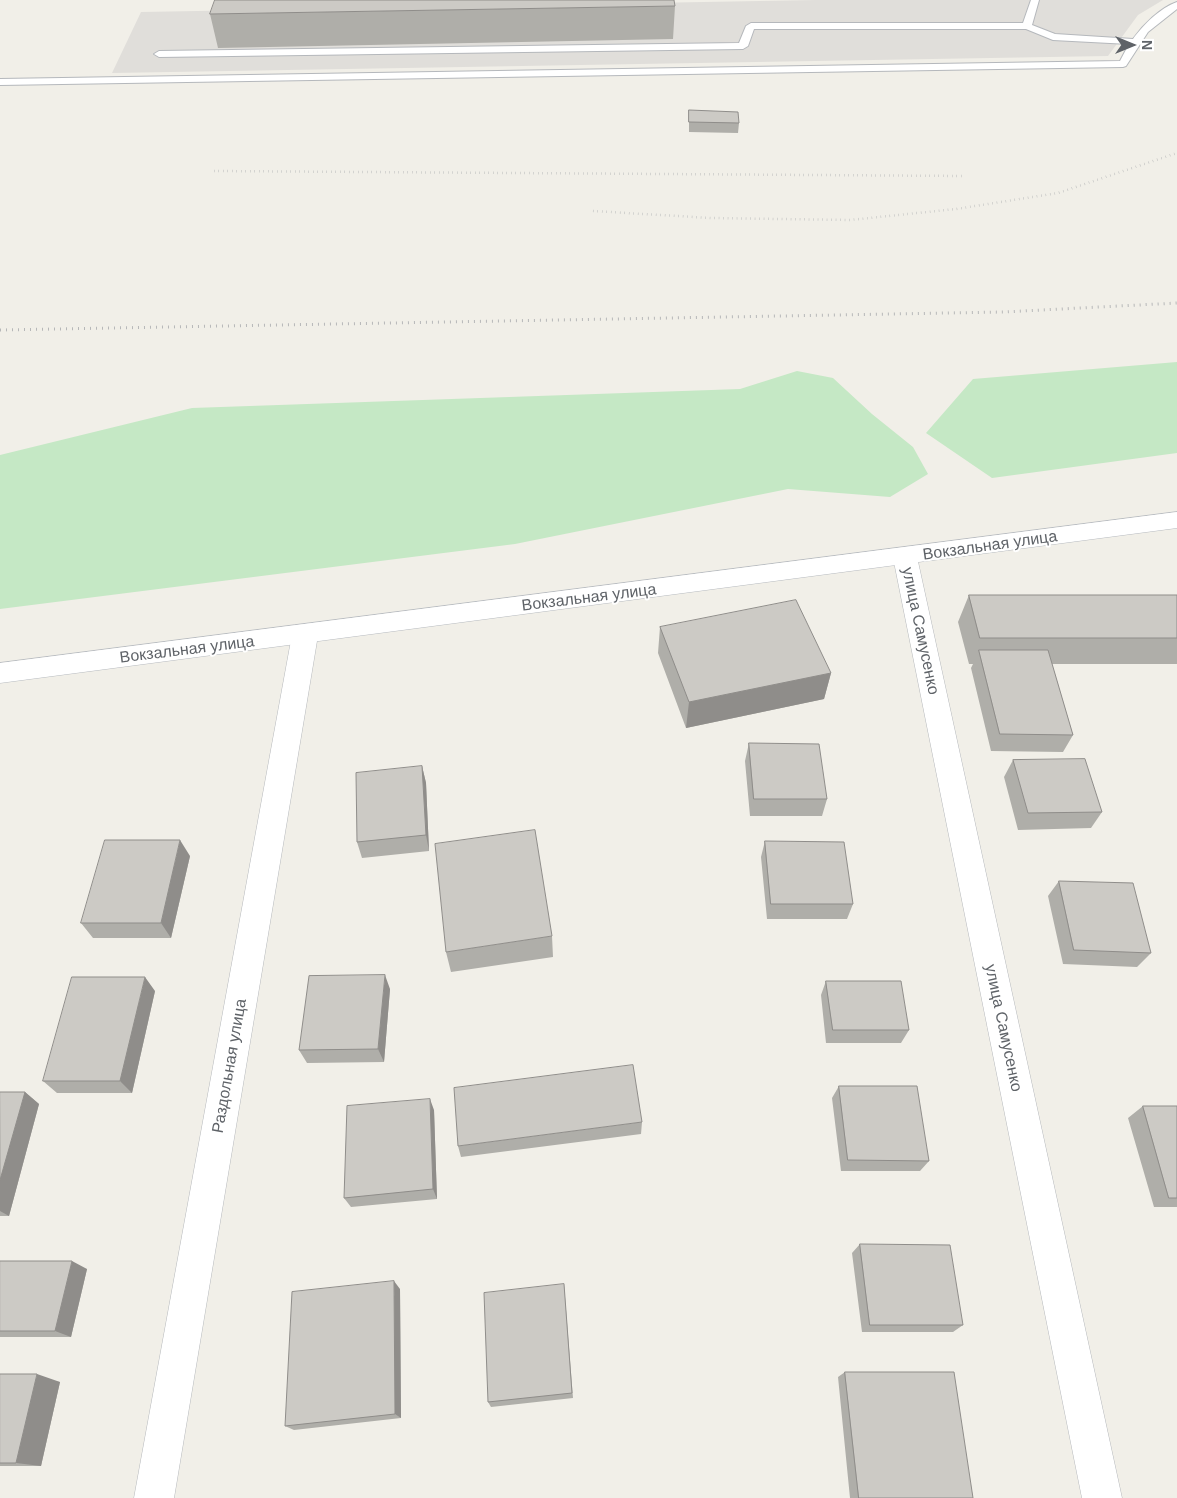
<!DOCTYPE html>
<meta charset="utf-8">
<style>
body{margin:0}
#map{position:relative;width:1177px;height:1498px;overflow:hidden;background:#f1efe8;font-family:Helvetica,sans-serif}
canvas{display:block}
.north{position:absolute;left:1107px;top:20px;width:50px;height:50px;-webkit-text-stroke:4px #fff;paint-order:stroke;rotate:90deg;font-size:14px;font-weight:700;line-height:20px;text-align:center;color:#5f6368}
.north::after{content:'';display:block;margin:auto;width:18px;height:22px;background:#5f6368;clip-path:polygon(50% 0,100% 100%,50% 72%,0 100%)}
</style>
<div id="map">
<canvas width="1177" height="1498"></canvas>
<div class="north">N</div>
</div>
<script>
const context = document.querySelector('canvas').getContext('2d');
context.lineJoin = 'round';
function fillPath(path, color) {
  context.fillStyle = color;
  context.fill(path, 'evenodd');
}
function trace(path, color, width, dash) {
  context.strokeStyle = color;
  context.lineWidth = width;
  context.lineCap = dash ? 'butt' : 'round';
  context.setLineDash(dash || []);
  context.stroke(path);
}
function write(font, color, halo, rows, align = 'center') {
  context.font = font + ' Helvetica,sans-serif';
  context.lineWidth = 4;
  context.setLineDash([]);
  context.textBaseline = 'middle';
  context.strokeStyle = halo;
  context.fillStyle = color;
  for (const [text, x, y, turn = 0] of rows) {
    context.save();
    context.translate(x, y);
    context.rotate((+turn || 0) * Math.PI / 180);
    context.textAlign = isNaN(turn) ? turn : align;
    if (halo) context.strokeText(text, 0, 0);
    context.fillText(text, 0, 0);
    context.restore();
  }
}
fillPath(new Path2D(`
 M816,0H1163L1138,15L1108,56L112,73L141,12Z`), '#e0deda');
fillPath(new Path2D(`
 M1177,362V453L992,478L926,433L973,379Z
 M797,371L833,378L872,414L913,447L928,474L890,497L788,489L515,544L0,609V455L192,408L740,389Z`), '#c5e8c5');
const lane = new Path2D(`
 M1031,0H1039L1032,25L1055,34L1133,39C1143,25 1160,8 1177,2V9L1148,32L1126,66L1123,67L0,85V79L1120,61L1129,44L1053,40L1026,29H754L748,46L743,49L159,57L154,54L159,51L739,43L746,26L751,23H1023Z`);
const street = new Path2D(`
 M905,548L914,551L917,557L1122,1498H1082L893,557L896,551Z
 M305,625L314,628L318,635L174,1498H134L292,635L296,628Z`);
const secondary = new Path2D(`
 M1177,512V528L0,683V663Z`);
trace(lane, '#b5b8bc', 2);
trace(street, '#b5b8bc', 1);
trace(secondary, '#b6babf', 1);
fillPath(lane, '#fff');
fillPath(street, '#fff');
fillPath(secondary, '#fff');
trace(new Path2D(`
 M214,171L963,176
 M593,211L711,218L850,220L956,209L1058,193L1177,153`), '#b6b7b8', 2.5, [0.5, 4]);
trace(new Path2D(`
 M0,330L1003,312L1177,303`), '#b6b7b8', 3, [1, 5]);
fillPath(new Path2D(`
 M675,6L673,39L218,48L210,14Z
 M689,110L739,123L738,133L689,132Z
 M969,595H1177V664H1052L1073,735L1063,752L991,751L971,668L973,664H969L958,622Z
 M660,627L831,673L824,699L686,728L658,653Z
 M749,743L827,799L822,816H750L745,761Z
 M1013,760L1102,812L1091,828L1018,830L1004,777Z
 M422,766L426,783L429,851L362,858L357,842Z
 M765,841L853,904L847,919H767L761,857Z
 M190,856L171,938H93L81,923Z
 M1059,881L1151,953L1137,967L1063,964L1048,896Z
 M552,936L553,957L451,972L446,952Z
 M826,981L909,1030L901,1043H826L821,995Z
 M390,989L384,1062L307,1063L299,1050Z
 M155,991L132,1093H57L43,1081Z
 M839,1086L929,1161L920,1171H841L832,1098Z
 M0,1092H25L39,1104L9,1216H0Z
 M1143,1106H1177V1207H1154L1128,1118Z
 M434,1110L437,1199L351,1207L344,1198Z
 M642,1122L641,1134L461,1157L458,1146Z
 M860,1244L963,1325L953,1332H862L852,1253Z
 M0,1261L87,1269L71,1337H0Z
 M564,1284L573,1398L491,1407L488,1402Z
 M400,1289L401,1418L294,1430L285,1426Z
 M845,1372L973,1498H850L838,1377Z
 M0,1374L60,1382L41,1466H0Z`), '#afaea9');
fillPath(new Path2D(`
 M831,673L824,699L686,728L689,702Z
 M422,766L426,783L429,851L426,835Z
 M180,840L190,856L171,938L161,923Z
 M385,975L390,989L384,1062L378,1049Z
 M145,977L155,991L132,1093L120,1081Z
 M25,1092L39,1104L9,1216L0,1211V1180Z
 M430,1099L434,1110L437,1199L433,1189Z
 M72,1261L87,1269L71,1337L55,1331Z
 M394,1281L400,1289L401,1418L395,1414Z
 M37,1374L60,1382L41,1466L16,1463Z`), '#8f8d8a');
const building = new Path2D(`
 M215,0H674L675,6L210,14Z
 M689,110L738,112L739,123L689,122Z
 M969,595H1177V638H980Z
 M796,600L831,673L689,702L660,627Z
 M979,650H1048L1073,735L1000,734Z
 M749,743L819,744L827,799H754Z
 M1085,759L1102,812L1028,813L1013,760Z
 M422,766L426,835L357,842L356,773Z
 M535,830L552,936L446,952L435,844Z
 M105,840H180L161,923H81Z
 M765,841L844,842L853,904H771Z
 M1059,881L1133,883L1151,953L1074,950Z
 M385,975L378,1049L299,1050L309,976Z
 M72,977H145L120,1081H43Z
 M826,981H901L909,1030H833Z
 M633,1065L642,1122L458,1146L454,1088Z
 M839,1086H917L929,1161L848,1160Z
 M0,1092H25L0,1180Z
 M430,1099L433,1189L344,1198L347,1106Z
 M1143,1106H1177V1198H1169Z
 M860,1244L950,1245L963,1325H870Z
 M0,1261H72L55,1331H0Z
 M394,1281L395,1414L285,1426L292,1292Z
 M564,1284L572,1393L488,1402L484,1293Z
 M845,1372H954L973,1498H859Z
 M0,1374H37L16,1463H0Z`);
fillPath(building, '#cccac5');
trace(building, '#8f8d8a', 1);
write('16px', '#5f6368', '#fff', [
 ["Вокзальная улица",990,546,-8],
 ["Вокзальная улица",589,598,-7],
 ["улица Самусенко",920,631,78],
 ["Вокзальная улица",187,650,-7],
 ["улица Самусенко",1003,1028,78],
 ["Раздольная улица",230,1066,-80]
]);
</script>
